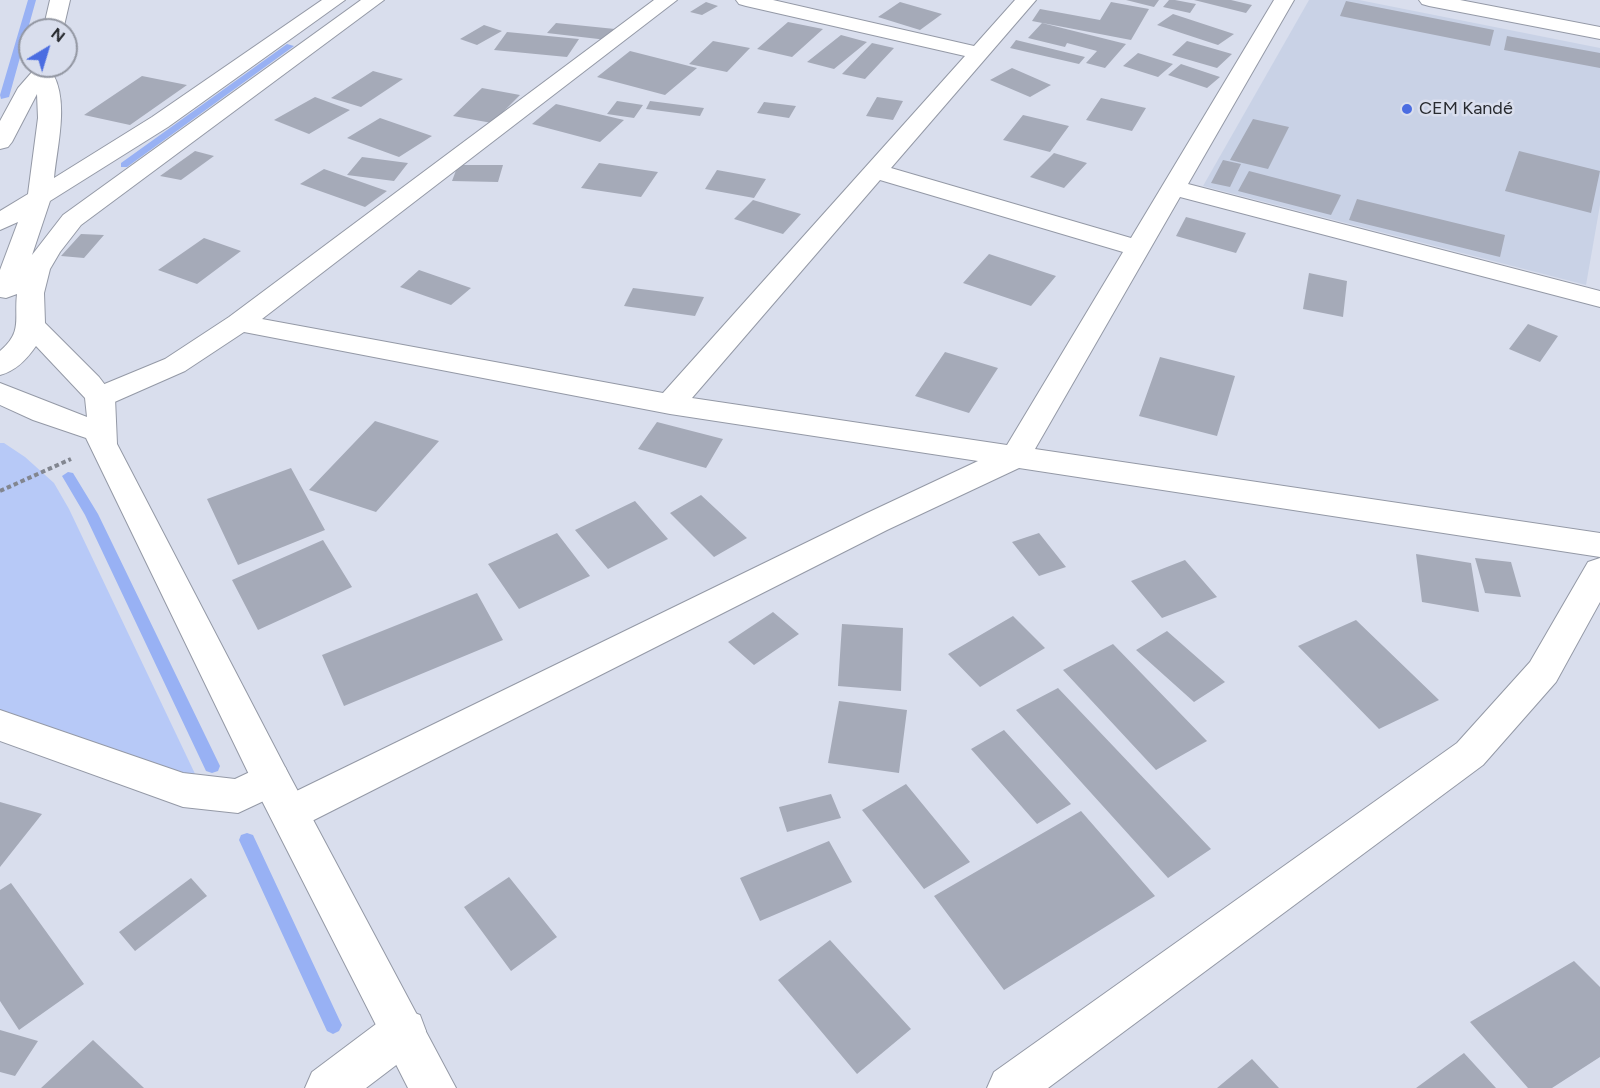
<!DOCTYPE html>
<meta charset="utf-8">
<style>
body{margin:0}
#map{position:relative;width:1600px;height:1088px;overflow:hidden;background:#d9deed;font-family:Figtree,sans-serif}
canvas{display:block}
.north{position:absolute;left:18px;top:18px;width:60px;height:60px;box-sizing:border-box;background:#d9deed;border:2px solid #9296a1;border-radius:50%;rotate:38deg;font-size:16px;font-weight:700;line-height:24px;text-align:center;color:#282b30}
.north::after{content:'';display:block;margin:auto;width:21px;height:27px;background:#4b6de1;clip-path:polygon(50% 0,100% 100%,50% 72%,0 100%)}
</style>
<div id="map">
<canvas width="1600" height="1088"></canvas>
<div class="north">N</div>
</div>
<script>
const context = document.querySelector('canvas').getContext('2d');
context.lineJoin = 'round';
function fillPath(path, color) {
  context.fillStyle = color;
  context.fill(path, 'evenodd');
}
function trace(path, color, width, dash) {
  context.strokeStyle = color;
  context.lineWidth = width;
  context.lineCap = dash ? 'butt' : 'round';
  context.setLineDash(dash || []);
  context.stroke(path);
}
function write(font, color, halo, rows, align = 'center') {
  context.font = font + ' Figtree,sans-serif';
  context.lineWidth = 5;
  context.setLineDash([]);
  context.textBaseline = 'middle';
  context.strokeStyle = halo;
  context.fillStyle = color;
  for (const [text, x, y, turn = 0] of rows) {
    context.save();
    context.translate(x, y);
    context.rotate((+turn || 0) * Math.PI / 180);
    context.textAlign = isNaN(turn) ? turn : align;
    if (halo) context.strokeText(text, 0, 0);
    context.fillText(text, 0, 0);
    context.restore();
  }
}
fillPath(new Path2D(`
 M1309,0H1359L1600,48V205L1586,285L1203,186Z`), '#c9d2e6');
fillPath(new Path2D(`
 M0,443H4L25,457L54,483L69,509L197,778L0,732Z`), '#b7c9f7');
fillPath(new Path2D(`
 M28,0H36L9,97L1,99L0,95Z
 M287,44L294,46L127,167H121V163Z
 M68,472L73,473L98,514L220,766L218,771L212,773L206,771L85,515L62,476Z
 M247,833L253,835L339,1019L342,1025L339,1031L333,1034L327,1031L239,840L241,835Z`), '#98b1f4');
fillPath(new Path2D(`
 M1126,0H1159L1154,7Z
 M1169,0H1175L1196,4L1190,13L1163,7Z
 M1194,0H1231L1252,5L1246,13Z
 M1346,1L1494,30L1490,46L1340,16Z
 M706,2L718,6L702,15L690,12Z
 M900,2L942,14L920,30L878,17Z
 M1111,2L1149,9L1131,40L1032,21L1040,9L1100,20Z
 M1173,14L1234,34L1218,45L1157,25Z
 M788,22L823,29L792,57L757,49Z
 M556,23L615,29L607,40L547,33Z
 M1042,23L1126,44L1105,68L1086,63L1097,51L1067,43L1065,47L1028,38Z
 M484,25L502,31L477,45L460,39Z
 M507,32L579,39L567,57L494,50Z
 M841,35L867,42L834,69L807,62Z
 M1507,36L1600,53V68L1504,50Z
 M1016,40L1085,57L1079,64L1010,48Z
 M713,41L750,48L727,72L689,64Z
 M1187,41L1232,54L1217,68L1172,55Z
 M872,43L894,48L865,79L842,74Z
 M630,51L697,68L665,95L597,77Z
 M1138,53L1173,64L1158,77L1123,66Z
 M1181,64L1220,77L1207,88L1168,75Z
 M1012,68L1051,85L1030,97L990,80Z
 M373,71L403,79L361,107L331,98Z
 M142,76L187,85L130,125L84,115Z
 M482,88L520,95L492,123L453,116Z
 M315,97L350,110L309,134L274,120Z
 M877,97L903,101L893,120L866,116Z
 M1101,98L1146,108L1132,131L1086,120Z
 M617,101L643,105L634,118L607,114Z
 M650,101L704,108L700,116L646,109Z
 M764,102L796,106L789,118L757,113Z
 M556,104L624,120L600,142L532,124Z
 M1023,115L1069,126L1050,152L1003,140Z
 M380,118L432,136L399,157L347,138Z
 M1253,119L1289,127L1268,169L1230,160Z
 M195,151L214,156L181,180L160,176Z
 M1519,151L1600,171L1591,213L1505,191Z
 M1054,153L1087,163L1064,188L1030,177Z
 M362,157L408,163L394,181L347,175Z
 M1223,160L1241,164L1230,187L1211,183Z
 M599,163L658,172L641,197L581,188Z
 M458,165H503L498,182L452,181Z
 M324,169L387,191L365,207L300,184Z
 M717,170L766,179L754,198L705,189Z
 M1249,171L1341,195L1331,215L1238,191Z
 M1357,199L1505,235L1500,257L1349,220Z
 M753,200L801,214L783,234L734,219Z
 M1186,217L1246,233L1236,253L1176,236Z
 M81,234L104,235L84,258L61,256Z
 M204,238L241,251L197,284L158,270Z
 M989,254L1056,276L1031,306L963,283Z
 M419,270L471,288L451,305L400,287Z
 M1309,273L1347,281L1343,317L1303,309Z
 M633,288L704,297L695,316L624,306Z
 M1528,324L1558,336L1540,362L1509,349Z
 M945,352L998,368L969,413L915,396Z
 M1160,357L1235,376L1217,436L1139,416Z
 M375,421L439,441L376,512L309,490Z
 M657,422L723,439L706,468L638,449Z
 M291,468L325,530L238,565L207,499Z
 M701,495L747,538L714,557L670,513Z
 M635,501L668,539L608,569L575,530Z
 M557,533L590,576L519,609L488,564Z
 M1039,533L1066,567L1039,576L1012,542Z
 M323,540L352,587L258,630L232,580Z
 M1416,554L1471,563L1479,612L1422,602Z
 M1475,558L1511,562L1521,597L1485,593Z
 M1185,560L1217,597L1162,618L1131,581Z
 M477,593L503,640L344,706L322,655Z
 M773,612L799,634L754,665L728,642Z
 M1013,616L1045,648L980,687L948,654Z
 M1356,620L1439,700L1379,729L1298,646Z
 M842,624L903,628L901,691L838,686Z
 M1167,631L1225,682L1194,702L1136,650Z
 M1113,644L1207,741L1156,770L1063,670Z
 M1058,688L1211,849L1168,878L1016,710Z
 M839,701L907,710L899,773L828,763Z
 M1004,730L1071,804L1037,824L971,749Z
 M906,784L970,862L924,889L862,810Z
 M831,794L841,818L787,832L779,807Z
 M0,802L42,814L0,867Z
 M1081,811L1155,896L1004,990L934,896Z
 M829,841L852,882L760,921L740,878Z
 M509,877L557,937L511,971L464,907Z
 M191,878L207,896L135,951L119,932Z
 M11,883L84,984L19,1030L0,1001V890Z
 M830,940L911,1029L857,1074L778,980Z
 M1574,961L1600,987V1057L1552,1088H1528L1470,1022Z
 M0,1030L38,1041L15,1076L0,1072Z
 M93,1040L144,1088H41Z
 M1464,1053L1496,1088H1416Z
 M1252,1059L1279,1088H1217Z`), '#a5aab8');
const minor = new Path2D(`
 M654,0H677L262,319L663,393L965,56L746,6L739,4L736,0H773L974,46L1015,0H1036L891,168L1131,238L1274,0H1294L1188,184L1600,291V307L1180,197L1035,449L1600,533V557L1019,468L887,530L304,825L290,830L276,825L270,813L276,801L865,514L978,461L670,414L244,332L185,371L110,404L100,407L90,404L85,397L90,390L165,359L229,317ZM880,180L1123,252L1007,445L692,398Z
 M1419,0H1460L1600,27V39L1429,6L1422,4Z
 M1600,558V602L1556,682L1483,765L1048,1088H987L994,1072L1457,743L1530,662L1588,562Z
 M0,710L183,773L235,779L271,762L285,767L290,779L285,791L238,813L183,807L0,741Z
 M404,1009L420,1015L426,1031L420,1047L366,1088H305L312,1072L388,1015Z`);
const tertiary = new Path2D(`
 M50,0H70L63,30H43Z
 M322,0H345L168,127L50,201L32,255L63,215L361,0H384L81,225L60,252L50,269L44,293L45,323L99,377L115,398L117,444L285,767L456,1088H408L257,791L86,438L33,420L0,405V383L87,417L85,398L36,346C27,359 16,371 0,375V351C23,332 14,319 17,294L6,298L0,297V270L18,222L0,230V211L28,194L38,118L37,94L12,142L8,147L0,149V121L18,88L32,72L33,66H55L53,74C69,103 57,146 54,178L152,117Z`);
trace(minor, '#9499a6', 2);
trace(tertiary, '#9499a6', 2);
trace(new Path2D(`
 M0,491L71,459`), '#828690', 4, [4.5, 3]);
fillPath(minor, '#fff');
fillPath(tertiary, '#fff');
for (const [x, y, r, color] of [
 [1407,109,6,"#4b6de1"]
]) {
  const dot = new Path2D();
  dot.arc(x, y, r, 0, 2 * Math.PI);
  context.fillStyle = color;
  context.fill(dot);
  trace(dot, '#d9deed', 2);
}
write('18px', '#282b30', '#d9deed', [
 ["CEM Kandé",1419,109]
], 'left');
</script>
